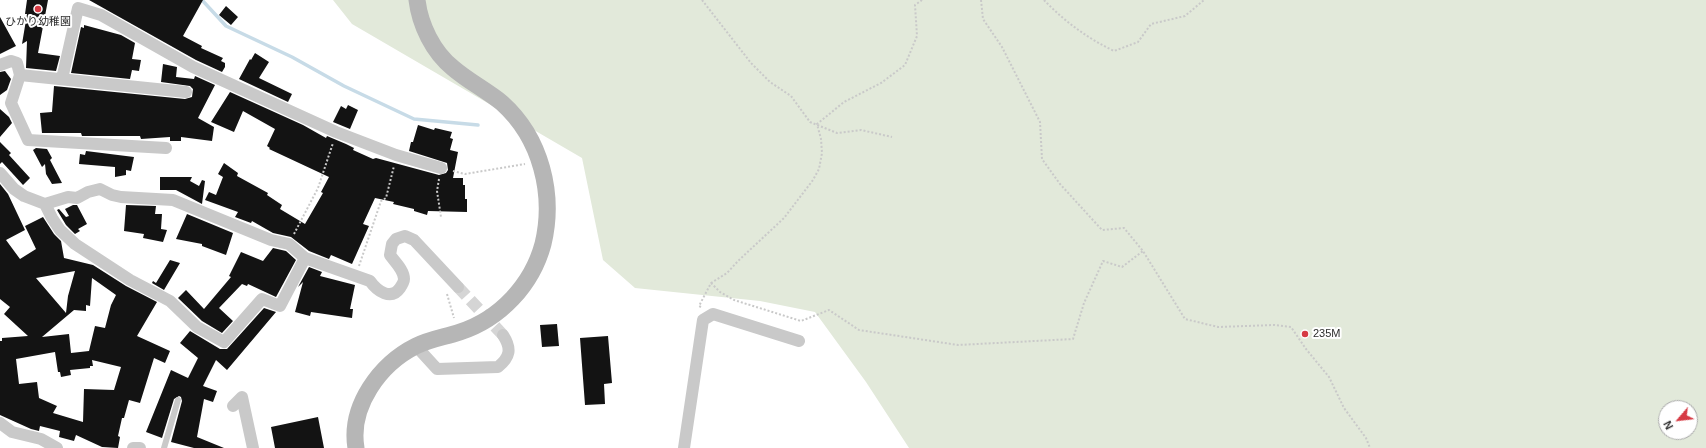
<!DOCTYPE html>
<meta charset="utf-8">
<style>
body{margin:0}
#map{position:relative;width:1706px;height:448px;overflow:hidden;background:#fff;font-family:Arial,sans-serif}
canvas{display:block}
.north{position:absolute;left:1658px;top:400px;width:40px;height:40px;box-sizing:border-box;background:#fff;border:1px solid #ababab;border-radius:50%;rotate:242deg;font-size:11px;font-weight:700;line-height:16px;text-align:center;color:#2c2c2c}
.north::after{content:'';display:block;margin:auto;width:14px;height:18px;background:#d63a44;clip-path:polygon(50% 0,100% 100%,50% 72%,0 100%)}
</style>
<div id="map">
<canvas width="1706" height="448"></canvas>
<div class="north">N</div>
</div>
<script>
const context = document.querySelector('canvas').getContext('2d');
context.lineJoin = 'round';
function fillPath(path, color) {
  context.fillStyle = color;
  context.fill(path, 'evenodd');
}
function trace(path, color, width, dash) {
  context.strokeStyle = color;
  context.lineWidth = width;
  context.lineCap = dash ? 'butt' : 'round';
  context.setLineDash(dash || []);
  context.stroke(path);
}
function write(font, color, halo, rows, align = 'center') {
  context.font = font + ' Arial,"Noto Sans JP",sans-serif';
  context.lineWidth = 4;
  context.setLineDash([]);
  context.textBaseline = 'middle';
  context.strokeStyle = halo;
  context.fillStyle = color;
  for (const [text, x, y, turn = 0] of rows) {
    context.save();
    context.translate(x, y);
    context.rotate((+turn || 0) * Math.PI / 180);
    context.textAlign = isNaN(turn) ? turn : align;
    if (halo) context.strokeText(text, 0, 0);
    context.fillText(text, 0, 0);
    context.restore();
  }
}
fillPath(new Path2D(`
 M333,0H1706V448H909L866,382L815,312L760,301L635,288L603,260L582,158L352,24ZM1666,408H1690V432H1666Z`), '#e2e9da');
trace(new Path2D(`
 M202,0L226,26L292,57L344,86L414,119L478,125`), '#c7dbe7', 3.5);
fillPath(new Path2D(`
 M27,0H48L38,53L60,56L56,71L26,68L27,41L22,44L27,14H25Z
 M89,0H203L183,36L202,46L201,48L223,58L221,61L225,63V67L222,72L196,60Z
 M226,6L238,17L231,25L219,15Z
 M0,17L16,46L0,54Z
 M84,25L121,35L135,43L132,59L141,60L139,71L132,70L130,79L71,73L81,27L84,28Z
 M255,53L269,62L259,78L292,94L288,102L239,79L250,59L251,60Z
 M163,64L177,67L176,77L194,79L195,76L215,85L198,118L214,127L212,141L181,137V141H170V137L141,139L140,136H82L81,133H42L40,113L52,112L54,86L185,99L192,97L193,89L190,86L161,82Z
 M5,71L11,79L7,90L0,95V72Z
 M230,92L303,125L326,138L327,136L346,144L354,148L353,150L373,159L376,158L439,175L446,173L448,170L447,163L409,151L411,142H413L418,125L434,130L435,128L452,132L450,138L453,139L450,150L458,152L453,178H463V185H465V199H467V212L428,211L427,215L414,211V209L393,204L394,202L375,198L363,224L369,226L352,264L331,255L329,259L309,251L291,237L273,233L252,221L251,223L235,217L238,212L205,200L209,192L216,195L223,177L218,174L224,163L238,173L237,176L268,193L267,195L282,205L280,209L305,224L323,193L321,192L329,177L269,149L270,148L267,146L275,129L243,111L234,132L211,122Z
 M348,105L358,110L350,129L333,122L341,106L346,109Z
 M0,109L9,117L12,123L0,137Z
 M0,142L11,153L9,155L30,178L23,185L2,162L0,164Z
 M36,148L47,149L52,158L50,160L62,183L52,184L46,174L45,164L42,167L33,150Z
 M86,151L134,157L131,171L126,170V175L115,177V167L79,164L80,154L85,155Z
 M160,177H192L190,181L199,186L202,180L205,181L202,204L176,190H160Z
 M0,184L8,194L25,230L6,240L20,259L36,249L25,226L43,217L54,234L61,241L64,258L93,265L126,286L157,302L137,336L170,351L165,363L154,358L140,403L129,400L124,418H122L118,436L120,437L118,448L102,447L76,435L74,441L59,437L60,431L40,426L39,431L31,429L0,415V341H2V338L28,336L4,314L10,307L0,299ZM75,271L68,296L66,313L36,278ZM92,278L116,295L111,305L105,328L95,326L89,351L71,353L69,334L42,337L74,310L86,311V305L90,306ZM55,352L58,372H60L61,377L71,375L70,370L90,368V366H93L92,360L121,367L114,390L84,389L83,422L53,413L57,406L39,398L37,382L19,384L16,359Z
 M73,205H77L87,224L78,229L80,231L75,234L66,225L57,210L59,209L66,217L69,216L65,209Z
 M126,205L156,206L155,214H162L161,229L167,230L163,242L143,238L144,234L124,231Z
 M187,214L233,233L226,255L202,246V244L176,239Z
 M273,248L286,251L296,260L276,297L248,284L247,286L242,284L219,308L233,321L222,333L202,321L178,298L186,290L204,309L231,277L229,276L241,252L263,261Z
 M170,260L180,263L164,290L152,283L153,281L156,283Z
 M309,267L322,272L320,276L355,285L350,309H353L352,318L311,312L310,316L295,312L303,282L298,287Z
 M264,308L276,312L227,370L216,360L203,386L217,391L213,402L204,399L197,437L224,448H194L171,442L182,401L181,397L179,396L174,399L162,438L146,432L171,370L188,378L198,358L180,343L190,331L220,349H227Z
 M557,324L559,346L542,347L540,325Z
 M608,336L612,383L604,384L605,404L585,405L580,338Z
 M318,417L324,448H275L271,427Z`), '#131313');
trace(new Path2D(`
 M458,287L503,335`), '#d5d5d5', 12, [12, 6]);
trace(new Path2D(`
 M702,0L751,63L770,82L791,96L810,122L837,133L861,130L892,137
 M981,0L983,19L1002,47L1040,122L1042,159L1060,184L1102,230L1124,228L1143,251L1185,319L1218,327L1274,325L1291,327L1306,349L1329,377L1344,408L1366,438L1370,448
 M1044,0C1064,21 1087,38 1114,51L1138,42L1151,24L1185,16L1204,0
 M453,171L465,174L525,164
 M439,179L437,191L441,217
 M294,234L318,188L333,143
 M359,266L381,201L386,198L394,166
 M711,283L720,292L734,300L801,321L829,310L859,330L958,345L1073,339L1084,303L1103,261L1122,267L1143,251
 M447,294L454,318
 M701,307L699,306L711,283L727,273L738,261L784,218L813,180L819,169L822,153L821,139L817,124L844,102L881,83L905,65L917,36L915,5L922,0`), '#c9c9c9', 2, [2, 2]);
trace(new Path2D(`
 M164,448L178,400`), '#c9c9c9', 6);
trace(new Path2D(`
 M0,65L11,61L17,63L20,75L11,103L28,140L166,148
 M20,75L186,92
 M62,79L78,8L101,15L193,67L336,132L396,155L441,168
 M0,173L14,189L24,196L45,204L68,197L77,198L88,192L100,189L112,195L121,197L173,200L271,240L289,244L305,258L370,281C377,291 391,301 400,288C402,285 404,282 404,279C404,270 395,262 390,255L392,244L396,239L405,236L414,240L458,287
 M45,204L52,218L60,230L75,244L130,280L170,301L197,327L224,342L262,299L280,306L305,258
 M416,346L437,369L498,367C510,357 512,349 503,335
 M233,406L242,397L253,448
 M0,423L12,432L41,439L57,448
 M133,448H140
 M684,448L703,320L713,314L799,341`), '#c9c9c9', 12);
trace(new Path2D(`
 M356,448C349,406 380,364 416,346C430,339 445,337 460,332C500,319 532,285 543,244C555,194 541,138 502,103C486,90 468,81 453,68C433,52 420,25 417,0`), '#b6b6b6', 17);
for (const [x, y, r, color] of [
 [38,9,4,"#d63a44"],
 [1305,334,4,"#d63a44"]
]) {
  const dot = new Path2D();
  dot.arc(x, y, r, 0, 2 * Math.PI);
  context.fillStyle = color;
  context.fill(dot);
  trace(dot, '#fff', 1.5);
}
write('11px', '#2c2c2c', '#fff', [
 ["ひかり幼稚園",38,22],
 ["235M",1313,334,"left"]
]);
</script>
